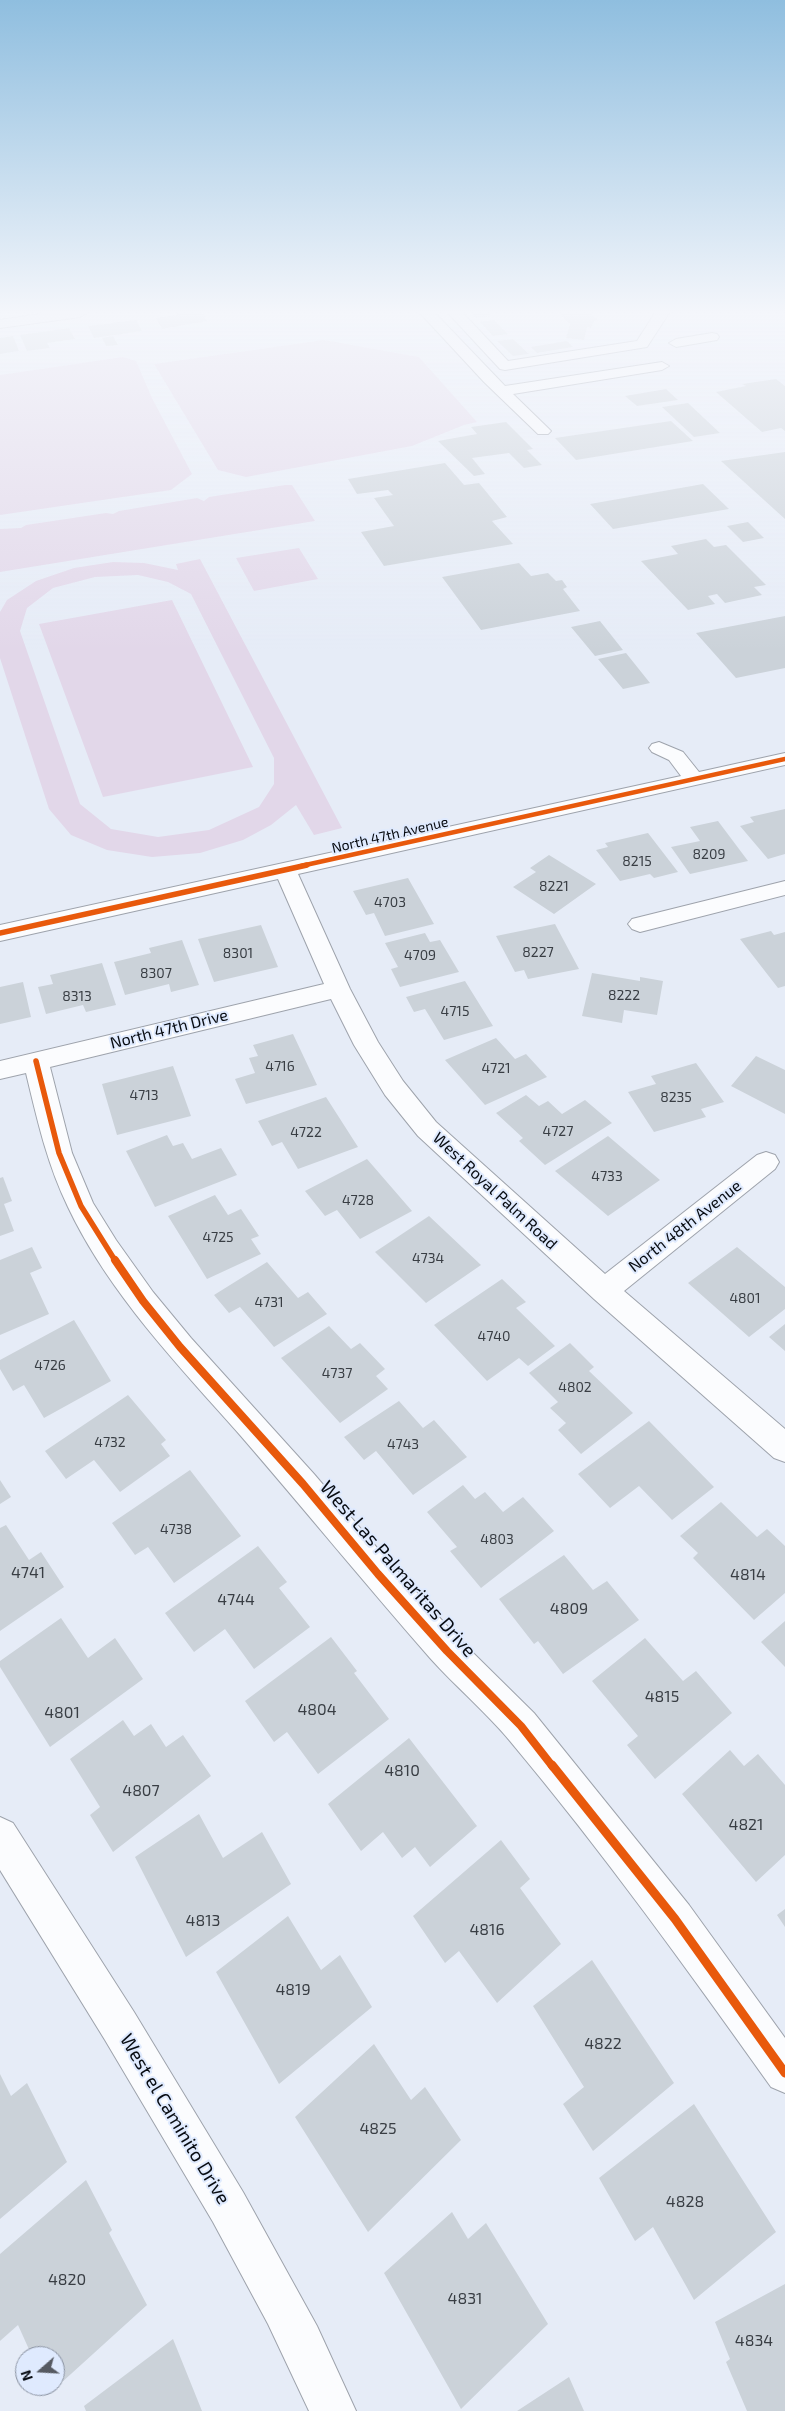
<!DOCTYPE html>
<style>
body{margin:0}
#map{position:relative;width:785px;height:2411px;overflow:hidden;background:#e6ecf7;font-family:"Exo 2",sans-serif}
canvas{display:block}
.north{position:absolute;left:15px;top:2346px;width:50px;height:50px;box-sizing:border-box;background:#dfeafe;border:1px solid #8991a0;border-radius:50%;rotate:251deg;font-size:14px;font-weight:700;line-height:20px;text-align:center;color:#080c12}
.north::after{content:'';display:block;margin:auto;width:18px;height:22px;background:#565a62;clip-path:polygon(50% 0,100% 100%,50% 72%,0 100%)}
</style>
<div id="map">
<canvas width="785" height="2411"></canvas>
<div class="north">N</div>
</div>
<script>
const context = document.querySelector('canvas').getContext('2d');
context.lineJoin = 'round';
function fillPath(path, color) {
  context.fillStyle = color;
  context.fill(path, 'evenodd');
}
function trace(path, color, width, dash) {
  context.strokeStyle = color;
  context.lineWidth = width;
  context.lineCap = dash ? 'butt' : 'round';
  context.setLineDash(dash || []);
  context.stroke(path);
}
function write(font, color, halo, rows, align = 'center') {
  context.font = font + ' "Exo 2",sans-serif';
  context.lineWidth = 4;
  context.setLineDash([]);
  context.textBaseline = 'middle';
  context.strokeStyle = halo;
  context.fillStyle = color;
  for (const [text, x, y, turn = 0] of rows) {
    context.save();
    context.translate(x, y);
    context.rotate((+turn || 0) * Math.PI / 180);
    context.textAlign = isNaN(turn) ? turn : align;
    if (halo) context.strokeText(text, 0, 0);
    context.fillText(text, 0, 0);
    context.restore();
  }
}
fillPath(new Path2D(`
 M324,340L419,357L477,422L464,425L412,446L246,477L218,470L154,364Z
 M123,357L136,361L152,398L192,474L171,490L0,515V375Z
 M285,485H292L315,521L0,572V529L21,528L26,525L106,513L113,514L119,511L197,498L204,501L209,497Z
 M299,548L318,579L254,591L236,558Z
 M200,559L342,828L314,835L296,805L271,825L243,840L200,853L152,857L107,850L71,835L49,809L0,658V612L7,600L36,581L74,568L113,562L144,563L178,570L176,564ZM138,575L168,582L191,594L274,758V784L259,807L209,830L158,837L111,829L80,804L20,631L27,608L53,588L95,577Z
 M172,600L253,767L103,797L39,624Z`), '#e2d7e9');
fillPath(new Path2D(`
 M177,313H202L207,321L162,329L156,318L178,315Z
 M471,313H488L491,316L476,318Z
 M559,313H591L598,320L594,321L591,328L587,327L584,340L566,338L570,324Z
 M136,320L142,331L94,338L88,326Z
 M494,320L508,334L493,336L480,322Z
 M69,328L75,339L47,343L50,348L27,351L20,335Z
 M13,336L19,351L0,354V338Z
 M113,336L118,345L106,346L102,338Z
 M513,339L529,354L513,356L497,341Z
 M567,341L573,347L537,353L531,347Z
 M776,379L785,386V431L781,428L762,432L716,392L746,386L742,384Z
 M666,389L678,400L637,406L625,396Z
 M688,403L720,433L694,437L662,407Z
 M671,421L693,441L576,460L555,438Z
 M506,422L533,449L527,450L542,465L524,468L509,453L472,458L485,474L474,476L438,441L477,434L471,427Z
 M785,452V519L721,461Z
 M445,463L464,485L479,483L507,517L492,521L513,544L384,566L361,532L394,526L374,498L393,495L388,490L357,494L348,479Z
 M703,484L729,509L613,529L590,504Z
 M748,522L764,538L743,542L727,526Z
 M706,539L714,547L726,545L766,585L754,587L762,595L725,603L717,594L708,596L715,604L688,610L641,561L678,554L671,546Z
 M519,563L531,576L548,573L556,581L562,580L567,587L563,589L580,611L481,630L442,577Z
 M785,616V668L736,678L696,633Z
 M600,621L623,650L595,656L571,627Z
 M626,653L650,683L623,689L598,659Z
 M785,809V854L768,859L740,826L754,822L750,817Z
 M718,821L748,861L690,874L671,847L700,841L690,827Z
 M648,833L678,872L654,878L650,874L620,881L596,850L608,847L605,843Z
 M549,855L596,884L554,914L513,887L536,872L530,868Z
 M408,878L434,924L385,936L374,913L366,915L353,891Z
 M555,924L579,969L528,979L524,970L515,972L496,936Z
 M261,925L278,967L214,982L198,939Z
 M771,931L774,935L785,932V986L778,988L740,939Z
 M425,933L430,942L440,940L459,972L400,987L391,969L398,967L385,943Z
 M182,940L199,985L171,992L169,984L125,995L114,962L151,953L149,948Z
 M102,963L116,1005L86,1012L83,1005L46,1014L38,987L53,984L50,975Z
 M592,973L640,981V977L663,981L657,1015L624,1010L622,1023L582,1016Z
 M465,981L493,1026L444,1040L425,1009L414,1012L406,997Z
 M23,982L31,1017L0,1024V987Z
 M293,1034L317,1085L246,1104L235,1079L255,1073L249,1058L258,1056L253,1045Z
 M496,1038L515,1059L526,1054L547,1077L485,1105L445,1060Z
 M756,1056L785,1070V1114L731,1086Z
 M696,1063L724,1102L701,1109L706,1117L654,1132L628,1092L656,1084L651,1076Z
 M173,1066L191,1116L117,1135L102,1084Z
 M526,1095L539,1106L548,1101L562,1114L585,1100L612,1123L545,1165L519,1141L523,1138L496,1113Z
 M326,1097L358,1147L298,1169L282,1142L272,1146L258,1121Z
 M167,1135L173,1146L183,1143L192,1159L221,1148L237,1175L155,1207L126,1151Z
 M608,1136L660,1180L608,1216L555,1171Z
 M367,1159L412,1211L360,1239L337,1210L325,1216L305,1191Z
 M3,1177L12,1201L4,1204L14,1231L0,1236V1178Z
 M215,1195L228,1215L241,1209L259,1236L251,1239L261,1254L207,1279L168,1216Z
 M429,1216L481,1265L426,1303L375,1252Z
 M32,1247L42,1268L30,1273L49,1314L0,1335V1260Z
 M737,1247L785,1287V1309L749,1337L688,1283Z
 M267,1262L298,1298L308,1292L327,1314L274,1347L240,1307L229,1313L214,1295Z
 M502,1279L526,1302L516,1308L555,1346L528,1366L519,1358L487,1381L434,1325Z
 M74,1320L111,1381L44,1418L24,1385L13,1391L0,1369V1360Z
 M785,1324V1351L769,1337Z
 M329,1326L351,1349L360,1343L385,1369L376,1376L388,1389L340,1423L281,1358Z
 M570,1343L594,1367L589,1371L633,1413L581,1454L558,1430L566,1423L550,1408L558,1402L529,1373Z
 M128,1395L166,1440L161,1444L170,1456L120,1492L94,1460L66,1479L45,1451Z
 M399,1401L423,1428L434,1420L467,1457L413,1495L376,1451L364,1460L344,1437Z
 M649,1421L714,1487L672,1520L639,1486L610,1508L578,1474Z
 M190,1470L241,1536L174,1583L148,1547L135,1555L112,1523Z
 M0,1480L11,1497L0,1504Z
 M463,1485L475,1499L485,1492L503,1512L523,1497L554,1531L481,1588L450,1551L457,1547L427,1512Z
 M721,1502L757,1537L767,1529L785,1546V1593L754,1620L693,1558L698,1553L680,1536Z
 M6,1525L29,1560L41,1552L64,1587L0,1631V1528Z
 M258,1546L287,1582L279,1588L310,1627L254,1669L225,1629L194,1652L165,1613Z
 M564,1555L593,1590L607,1581L639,1620L563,1674L538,1641L534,1644L499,1599Z
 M61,1618L88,1658L115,1638L143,1679L50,1747L0,1667V1661Z
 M785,1621V1667L761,1642Z
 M331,1637L357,1671L354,1673L389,1719L318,1774L287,1732L274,1742L245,1701Z
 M645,1638L683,1681L696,1671L732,1713L655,1779L627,1745L638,1736L592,1681Z
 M123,1720L134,1736L151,1724L166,1747L183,1735L211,1776L113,1852L90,1815L100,1807L70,1759Z
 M409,1738L477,1826L430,1867L415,1847L402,1858L383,1832L361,1851L328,1804Z
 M730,1750L744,1766L758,1754L785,1785V1855L756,1882L682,1794Z
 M199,1814L223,1858L262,1832L291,1884L186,1957L135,1857Z
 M501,1840L530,1879L520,1888L561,1944L497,2003L459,1951L445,1963L413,1916Z
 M785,1909V1927L777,1915Z
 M288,1916L321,1970L340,1955L372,2007L279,2084L216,1972Z
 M592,1960L674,2083L593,2151L563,2104L584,2087L533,2006Z
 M374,2044L411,2100L425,2087L461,2140L368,2232L295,2117Z
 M0,2074L11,2096L27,2083L67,2162L0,2219Z
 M694,2104L776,2232L694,2300L653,2227L635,2241L599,2178Z
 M86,2180L112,2230L109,2233L147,2305L50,2393L47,2386H55V2356H32L18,2325L0,2341V2254Z
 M452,2212L468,2239L486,2223L548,2324L461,2409L384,2273Z
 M785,2284V2411H747L726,2362L730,2359L715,2322Z
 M173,2339L202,2411H86L84,2406Z
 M569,2377L584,2411H517Z`), '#cbd2d9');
const minor = new Path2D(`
 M47,313H87L80,317L0,328V320Z
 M420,313H435L505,386L662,362L669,366L662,370L513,394L548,428L551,431L548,434H538L484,382Z
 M448,313H463L508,361L637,341L655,313H669L647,347L505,370L500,369Z
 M712,333L717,334L719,337L717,340L676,347L669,343L676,339Z
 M659,742L683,752L699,772L785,753V765L298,874L350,989L378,1042L403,1081L436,1122L605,1274L757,1155L766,1152L775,1155L779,1162L775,1169L624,1291L785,1429V1462L774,1458L594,1299L418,1136L385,1095L354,1045L331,999L50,1067L72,1153L93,1203L116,1240L153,1292L191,1338L314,1474L390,1563L459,1639L534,1713L689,1905L785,2038V2093L771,2087C687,1969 603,1852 510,1741C486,1712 456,1687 430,1658C366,1585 304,1509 240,1435C178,1365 108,1292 68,1207C47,1164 37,1119 26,1073L0,1079V1061L324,984L278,879L0,941V925L681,776L669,760L652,752L649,748L652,744Z
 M785,881V895L640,932L632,929L628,924L632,919Z
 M0,1817L13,1823L134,2012L243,2192L317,2326L356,2411H309L268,2324L213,2222L105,2040L0,1870Z`);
trace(minor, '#9ea3ac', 2);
fillPath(minor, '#fbfcfe');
trace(new Path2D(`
 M301,866L785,759`), '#e8590c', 4.5);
trace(new Path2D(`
 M0,933L307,865
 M36,1061L59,1153L81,1206L116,1262`), '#e8590c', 5.5);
trace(new Path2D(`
 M115,1260L143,1301L180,1347L303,1484L378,1574L447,1651L521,1726L553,1767`), '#e8590c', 8);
trace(new Path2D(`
 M552,1765L675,1919L785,2073`), '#e8590c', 9);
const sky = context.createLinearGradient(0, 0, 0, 651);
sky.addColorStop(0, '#8fbedf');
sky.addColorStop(0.48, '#f4f6fb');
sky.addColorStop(1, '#f4f6fb00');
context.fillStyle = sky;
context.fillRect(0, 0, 785, 651);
write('14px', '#080c12', '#dfeafe', [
 ["North 47th Avenue",390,835,-13]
]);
write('14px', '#393e44', null, [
 ["8209",709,854],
 ["8215",637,861],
 ["8221",554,886],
 ["4703",390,902],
 ["8227",538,952],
 ["8301",238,953],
 ["4709",420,955],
 ["8307",156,973],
 ["8222",624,995],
 ["8313",77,996],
 ["4715",455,1011],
 ["4716",280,1066],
 ["4721",496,1068],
 ["4713",144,1095],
 ["8235",676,1097],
 ["4727",558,1131],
 ["4722",306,1132],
 ["4733",607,1176],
 ["4728",358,1200],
 ["4725",218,1237],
 ["4734",428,1258],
 ["4801",745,1298],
 ["4731",269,1302],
 ["4740",494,1336],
 ["4726",50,1365],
 ["4737",337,1373],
 ["4802",575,1387],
 ["4732",110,1442],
 ["4743",403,1444],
 ["4738",176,1529],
 ["4803",497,1539]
]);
write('16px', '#080c12', '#dfeafe', [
 ["North 47th Drive",169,1029,-14],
 ["West Royal Palm Road",495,1191,43],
 ["North 48th Avenue",685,1226,-38]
]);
write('16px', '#393e44', null, [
 ["4741",28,1573],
 ["4814",748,1575],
 ["4744",236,1600],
 ["4809",569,1609],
 ["4815",662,1697],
 ["4804",317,1710],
 ["4801",62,1713],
 ["4810",402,1771],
 ["4807",141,1791],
 ["4821",746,1825],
 ["4813",203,1921],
 ["4816",487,1930],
 ["4819",293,1990],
 ["4822",603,2044],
 ["4825",378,2129],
 ["4828",685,2202],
 ["4820",67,2280],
 ["4831",465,2299],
 ["4834",754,2341]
]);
write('19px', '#080c12', '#dfeafe', [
 ["West Las Palmaritas Drive",398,1569,49],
 ["West el Caminito Drive",175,2119,59]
]);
</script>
